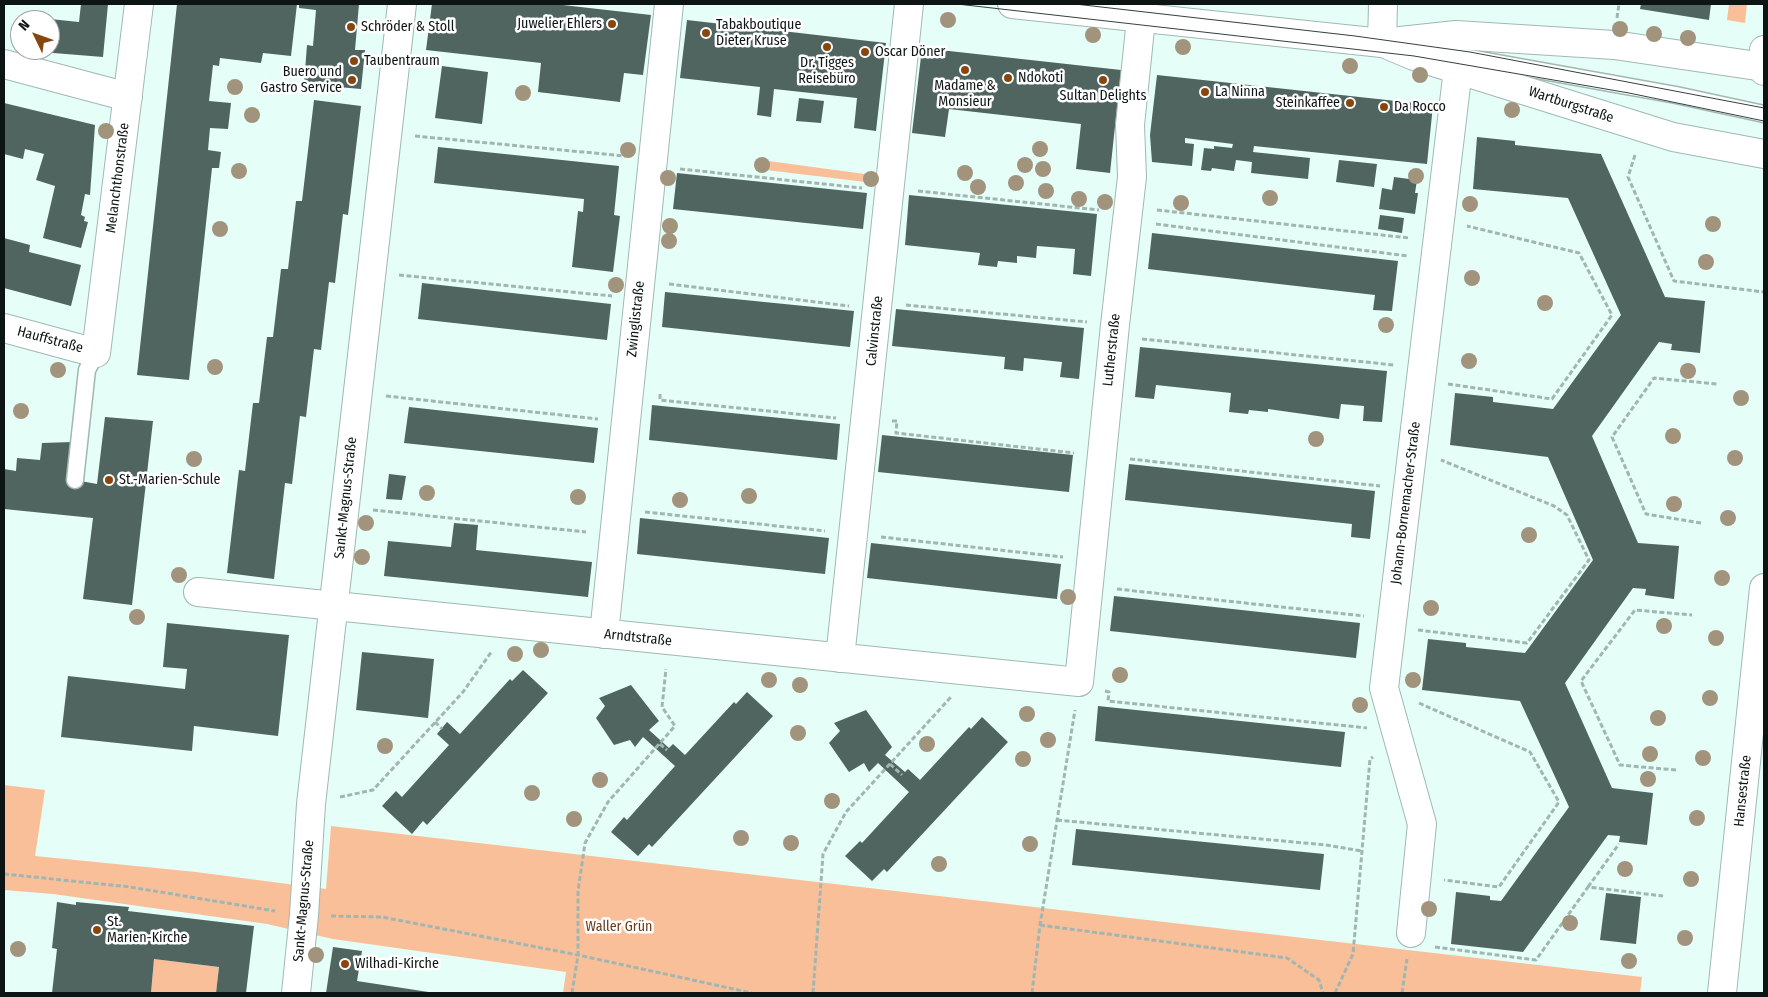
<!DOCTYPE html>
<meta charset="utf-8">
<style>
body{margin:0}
#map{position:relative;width:1768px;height:997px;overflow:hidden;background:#e5fef8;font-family:"Fira Sans Condensed",sans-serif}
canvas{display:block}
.frame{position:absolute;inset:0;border:5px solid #0c1513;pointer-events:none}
.north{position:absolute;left:10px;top:10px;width:50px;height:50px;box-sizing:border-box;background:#fff;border:1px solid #9ea1a1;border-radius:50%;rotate:312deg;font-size:14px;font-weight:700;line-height:20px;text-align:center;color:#0c1513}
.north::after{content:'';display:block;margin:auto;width:18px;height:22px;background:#86460e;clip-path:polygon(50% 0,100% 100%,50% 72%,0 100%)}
</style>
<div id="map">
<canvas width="1768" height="997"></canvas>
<div class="frame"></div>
<div class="north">N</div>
</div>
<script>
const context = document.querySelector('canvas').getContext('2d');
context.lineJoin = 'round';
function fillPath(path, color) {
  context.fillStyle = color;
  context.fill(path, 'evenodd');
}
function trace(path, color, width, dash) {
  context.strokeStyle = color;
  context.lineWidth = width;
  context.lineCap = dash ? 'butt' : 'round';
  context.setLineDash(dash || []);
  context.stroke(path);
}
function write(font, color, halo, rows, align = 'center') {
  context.font = font + ' "Fira Sans Condensed",sans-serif';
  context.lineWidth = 5;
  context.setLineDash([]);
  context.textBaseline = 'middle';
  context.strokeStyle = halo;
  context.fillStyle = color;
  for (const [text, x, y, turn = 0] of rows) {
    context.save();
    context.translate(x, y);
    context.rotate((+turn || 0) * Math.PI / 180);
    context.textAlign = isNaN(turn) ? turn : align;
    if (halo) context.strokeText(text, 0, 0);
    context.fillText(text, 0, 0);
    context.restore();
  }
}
fillPath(new Path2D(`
 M1729,4H1747L1745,23L1727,20Z
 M761,160L872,175L875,180L874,183L758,169L756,165Z
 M4,785L45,790L35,856L196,872L326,889L331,826L1642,977L1640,993H563L566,972L333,939L267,924L53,894L4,890Z
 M154,959L219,967L216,993H151Z`), '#f8bf99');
fillPath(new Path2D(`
 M81,4H108L103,57L41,52L50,50V19L79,22Z
 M177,4H297L291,56L263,53L261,63L220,58L219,66L213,65L209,101L231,103L228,129L210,128L208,150L221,152L219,168H212L189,380L137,375Z
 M299,4H359L355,50H365L361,89L304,84L307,45L313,46L316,10L299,8Z
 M432,4H554L651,15L643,75L624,73L620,102L538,92L541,63L426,50Z
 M1641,4H1711L1709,20L1640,9Z
 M687,20L886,43L876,131L854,128L857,98L774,89L771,117L757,115L760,87L680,78Z
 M922,48L1121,70L1110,173L1076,169L1081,124L949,109L945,137L912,133Z
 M442,66L488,72L482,124L435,118Z
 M1157,75L1433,105L1427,164L1254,146L1253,152L1310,158L1308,179L1251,173L1252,162L1236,160L1234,171L1212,168L1211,171L1201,170L1204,148L1214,149V146L1232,148L1233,144L1185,138V143L1194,144L1192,166L1152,162L1150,135Z
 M799,98L824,101L821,123L796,121Z
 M314,100L361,106L348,215L343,214L335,283L329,282L321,350L314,349L306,417L300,416L292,484L285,483L274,579L227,573L239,470L245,471L253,403H259L267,337H273L281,269H288L296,201H302Z
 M4,103L95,125L90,195L85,194L81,215L85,217L84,221L88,222L81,248L43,238L55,186L36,180L44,154L25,149L23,159L4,154Z
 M1477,137L1515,141V145L1601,154L1665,297L1705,301L1700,353L1671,350L1672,344L1659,342L1592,436L1638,543L1679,546L1674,599L1645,595L1646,589L1633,588L1565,683L1612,788L1653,793L1647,845L1619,842L1620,836L1608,835L1523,952L1451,944L1456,892L1490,896V900L1501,901L1569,807L1520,701L1422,690L1428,639L1466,643V647L1525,653L1593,560L1548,457L1450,445L1455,393L1493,397V402L1553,409L1621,315L1568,198L1473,189Z
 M438,147L619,166L614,215L620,216L613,272L572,267L578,211L583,212L584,199L434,183Z
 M1339,160L1377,164L1374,187L1336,182Z
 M677,173L867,193L863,229L673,209Z
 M1394,177L1417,180L1415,193H1418L1415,214L1379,209L1382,188L1392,190Z
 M909,195L1097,214L1091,276L1073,274L1075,249L1037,246L1036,258L1017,256V263L998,261L997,267L978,265L980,253L905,245Z
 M1380,215L1404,218L1402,233L1378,229Z
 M1152,233L1398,261L1392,311L1373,310L1375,295L1148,269Z
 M4,238L30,245L29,252L81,265L71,306L4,288Z
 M422,283L611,304L607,340L418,319Z
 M665,292L854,311L850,347L662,327Z
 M896,309L1084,328L1079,379L1060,377L1062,362L1024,358L1023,371L1004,369L1005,357L892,346Z
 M1140,347L1387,371L1382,422L1363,421L1364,406L1341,404L1339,419L1268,409V412L1249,410L1248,414L1229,412L1231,393L1156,385L1154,399L1135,397Z
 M652,405L840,424L837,460L649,440Z
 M409,407L598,428L594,463L404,443Z
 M105,417L153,421L132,605L83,599L93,518L4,509V469L16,471L17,458L40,460L42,443L72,442L75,480L97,484Z
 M882,435L1073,455L1069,492L878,472Z
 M1129,464L1375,491L1370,539L1351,537L1352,524L1125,500Z
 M389,474L406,476L402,500L386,499Z
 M640,518L829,538L825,574L637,554Z
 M454,523L478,525L476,550L592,562L588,597L384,576L388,541L451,547Z
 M871,543L1061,564L1057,599L867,578Z
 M1114,596L1360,623L1356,658L1110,631Z
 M167,623L289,635L278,736L194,726L192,751L61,737L68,676L185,689L187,669L163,667Z
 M362,652L434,659L428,718L356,710Z
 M523,670L548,693L427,825L423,821L412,834L382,806L396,791L402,797L449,745L437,734L447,722L460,734L510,679L512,681Z
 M631,685L659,721L649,730L669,748L673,744L685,755L734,702L736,704L747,692L773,716L652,847L649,844L638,856L611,832L624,817L627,820L675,766L643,737L635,747L630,740L614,745L596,718L605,706L599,698Z
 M1098,706L1345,732L1341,767L1095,741Z
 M866,710L892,747L885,755L905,772L908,769L920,780L969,727L971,729L982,717L1008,742L887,872L884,869L872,881L845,856L860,841L862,843L909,792L878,763L869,772L864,763L849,772L829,743L840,731L834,723Z
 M1076,829L1324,854L1320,890L1072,865Z
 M1606,893L1641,897L1636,944L1600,940Z
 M57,902L76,905V902L129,907L128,911L254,926L246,993H216L219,967L154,959L151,993H52L57,949L52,948Z
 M333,947L362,951L357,981L435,993H326Z`), '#506560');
const service = new Path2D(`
 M1442,53L1676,95L1764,114
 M75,480L87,370L96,353`);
const minor = new Path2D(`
 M1382,43L1383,4
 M4,64L128,97
 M4,328L96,353L139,4
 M198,592L1079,682L1115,325L1132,177L1130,125L1141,19
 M604,634L669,4
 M840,658L909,4
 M1411,933L1422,824L1384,688L1458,69
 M296,993L304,915L311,804L402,4`);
const tertiary = new Path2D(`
 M1012,4L1382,43L1456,35L1614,45L1764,67
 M1388,45L1414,56L1673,137L1764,154`);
const secondary = new Path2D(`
 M1764,50V71
 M1722,993L1764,588`);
trace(service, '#a0b8b2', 19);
trace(minor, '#a0b8b2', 30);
trace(tertiary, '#a0b8b2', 30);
trace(secondary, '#a0b8b2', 30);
trace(new Path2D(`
 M1617,18L1619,4
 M415,136L625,156
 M1635,155L1628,177L1674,281L1764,292
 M680,169L862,188
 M918,191L1099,210
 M1157,210L1409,238
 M1156,224L1408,256
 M399,275L612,296
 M669,284L849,306
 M906,305L1087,322
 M1142,339L1394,365
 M1448,384L1552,399L1612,315L1579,253L1467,226
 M660,394V400L836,418
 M386,396L598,419
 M892,421H897L896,433L1074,453
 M1130,459L1380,486
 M373,510L586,532
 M645,512L825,531
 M1701,523L1646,514L1612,437L1654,378L1717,384
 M881,537L1063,557
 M1117,589L1364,616
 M1418,630L1527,643L1589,560L1567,515L1554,506L1441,460
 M1105,691L1109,692L1108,701L1367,728
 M1419,703L1530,752L1559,802L1499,887L1444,880
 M435,722L442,729
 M660,744L667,750
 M890,764L902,775
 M1676,770L1620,765L1581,681L1635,610L1692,615
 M340,797L373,790L463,692L492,651
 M1057,820L1326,845L1362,851
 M4,874L130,887L275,911
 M1588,887L1619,844
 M331,916L382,917L578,955L752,993
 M1040,925L1287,958L1319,980L1323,993
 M1435,947L1536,960L1588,887L1663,896
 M572,993L578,955V891L585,843L608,802L675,726L662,707L666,669
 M813,993L823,854L846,812L951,697
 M1032,993L1040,925L1075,710
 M1335,993L1353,954L1370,759L1373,757
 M1402,993L1407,959`), '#a2b6b1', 3, [5, 2.5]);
trace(service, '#fff', 16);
trace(minor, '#fff', 28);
trace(tertiary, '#fff', 28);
trace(secondary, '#fff', 28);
trace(new Path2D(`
 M957,4L1414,56L1629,93L1764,121
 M1075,4L1355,36L1470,52L1764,108`), '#35413e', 1);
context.fillStyle = '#a2937d';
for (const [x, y] of [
 [948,20],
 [1620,29],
 [1654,34],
 [1093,35],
 [1688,38],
 [1183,47],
 [1350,66],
 [1420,75],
 [235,87],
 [523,93],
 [1512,110],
 [252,115],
 [106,131],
 [1040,149],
 [628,150],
 [762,165],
 [1025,165],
 [1043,169],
 [239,171],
 [965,173],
 [1416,176],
 [668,178],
 [871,179],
 [1016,183],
 [978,187],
 [1046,191],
 [1270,198],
 [1079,199],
 [1105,202],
 [1181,203],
 [1470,204],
 [1713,224],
 [670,226],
 [220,229],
 [669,241],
 [1706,262],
 [1472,278],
 [616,285],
 [1545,303],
 [1386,325],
 [1469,361],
 [215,367],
 [58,370],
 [1688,371],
 [1741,398],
 [21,411],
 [1673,436],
 [1316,439],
 [1735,458],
 [194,459],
 [427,493],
 [749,496],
 [578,497],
 [680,500],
 [1674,504],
 [1728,518],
 [366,523],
 [1529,535],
 [362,557],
 [179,575],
 [1722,578],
 [1068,597],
 [1431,608],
 [137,617],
 [1664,626],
 [1716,638],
 [541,650],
 [515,654],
 [1120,675],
 [769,680],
 [1413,680],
 [800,685],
 [1710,698],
 [1360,705],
 [1027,714],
 [1658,718],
 [798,733],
 [1048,740],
 [927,744],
 [385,746],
 [1650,754],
 [1703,758],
 [1023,759],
 [1648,779],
 [600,780],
 [532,793],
 [832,801],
 [1697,818],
 [574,819],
 [741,838],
 [791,843],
 [1030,844],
 [939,864],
 [1625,869],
 [1691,879],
 [1429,909],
 [1570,923],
 [1685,938],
 [18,949],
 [316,955],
 [1629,961]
]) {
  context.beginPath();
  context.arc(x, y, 8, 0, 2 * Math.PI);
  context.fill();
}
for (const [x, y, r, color] of [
 [612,24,5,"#86460e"],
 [351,27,5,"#86460e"],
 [706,33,5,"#86460e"],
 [827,47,5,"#86460e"],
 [865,52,5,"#86460e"],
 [354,61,5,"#86460e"],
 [965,70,5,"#86460e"],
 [1008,78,5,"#86460e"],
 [352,80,5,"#86460e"],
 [1103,80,5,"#86460e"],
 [1205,92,5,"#86460e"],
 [1350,103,5,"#86460e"],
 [1384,107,5,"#86460e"],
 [109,480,5,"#86460e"],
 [97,930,5,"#86460e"],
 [345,964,5,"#86460e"]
]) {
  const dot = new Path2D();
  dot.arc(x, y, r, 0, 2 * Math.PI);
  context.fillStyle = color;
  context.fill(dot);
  trace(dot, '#fff', 2);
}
write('14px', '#0c1513', '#fff', [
 ["Juwelier Ehlers",602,24,"right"],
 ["Tabakboutique",716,25],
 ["Dieter Kruse",716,41],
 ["Schröder & Stoll",361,27],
 ["Oscar Döner",875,52],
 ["Taubentraum",364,61],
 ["Dr. Tigges",827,63,"center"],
 ["Reisebüro",827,79,"center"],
 ["Buero und",342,72,"right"],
 ["Gastro Service",342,88,"right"],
 ["Ndokoti",1018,78],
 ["Madame &",965,86,"center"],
 ["Monsieur",965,102,"center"],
 ["La Ninna",1215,92],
 ["Sultan Delights",1103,96,"center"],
 ["Steinkaffee",1340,103,"right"],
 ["Da Rocco",1394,107],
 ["St.-Marien-Schule",119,480],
 ["St.",107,922],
 ["Marien-Kirche",107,938],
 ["Wilhadi-Kirche",355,964]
], 'left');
write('14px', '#0c1513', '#fff', [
 ["Wartburgstraße",1571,105,18],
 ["Melanchthonstraße",118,178,-83],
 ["Zwinglistraße",636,319,-84],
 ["Calvinstraße",875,331,-84],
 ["Hauffstraße",50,340,15],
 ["Lutherstraße",1112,350,-84],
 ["Sankt-Magnus-Straße",346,498,-84],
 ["Johann-Bornemacher-Straße",1406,503,-83],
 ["Arndtstraße",638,638,6],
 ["Hansestraße",1743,791,-84],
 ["Sankt-Magnus-Straße",304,901,-85]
]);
write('14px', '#6b3c19', '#fff', [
 ["Waller Grün",619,927]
]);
</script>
